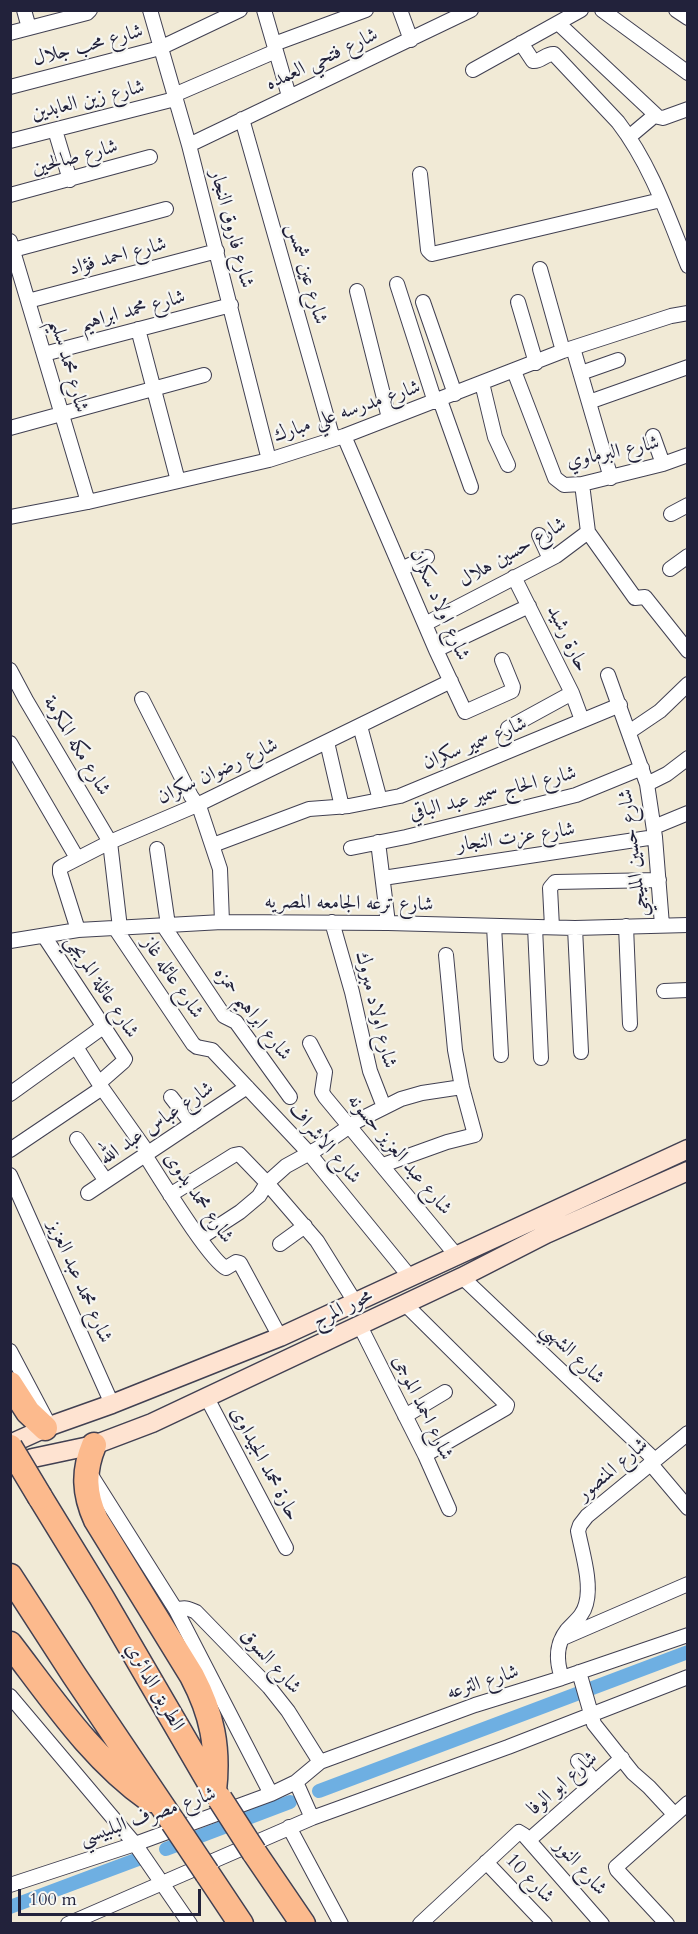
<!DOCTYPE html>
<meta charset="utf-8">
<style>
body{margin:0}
#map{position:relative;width:698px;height:1934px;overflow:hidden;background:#f1ead6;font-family:Cardo,serif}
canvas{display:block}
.frame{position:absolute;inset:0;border:12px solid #22223b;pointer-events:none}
.scale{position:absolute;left:18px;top:1889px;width:183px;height:27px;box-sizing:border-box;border:3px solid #22223b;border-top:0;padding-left:8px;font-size:18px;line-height:21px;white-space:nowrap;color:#22223b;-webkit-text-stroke:4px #f6f6f2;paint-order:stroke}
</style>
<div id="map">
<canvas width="698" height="1934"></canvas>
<div class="frame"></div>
<div class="scale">100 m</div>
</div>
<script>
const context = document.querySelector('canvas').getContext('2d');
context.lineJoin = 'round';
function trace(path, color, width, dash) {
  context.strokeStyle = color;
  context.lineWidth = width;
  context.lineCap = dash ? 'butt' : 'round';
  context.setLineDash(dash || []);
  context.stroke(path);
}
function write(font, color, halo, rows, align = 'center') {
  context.font = font + ' Cardo,Amiri,serif';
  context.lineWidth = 4.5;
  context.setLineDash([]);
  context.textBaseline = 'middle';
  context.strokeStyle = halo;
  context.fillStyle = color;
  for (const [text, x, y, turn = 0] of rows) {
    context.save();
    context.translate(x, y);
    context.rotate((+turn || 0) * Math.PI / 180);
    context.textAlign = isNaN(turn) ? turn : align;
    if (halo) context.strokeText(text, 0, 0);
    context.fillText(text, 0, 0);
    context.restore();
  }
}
trace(new Path2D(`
 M319,1791L688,1652
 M166,1849L290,1802
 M10,1907L141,1858`), '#6eafe2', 14);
const street = new Path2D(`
 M24,10L29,28
 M150,10L189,145L269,460
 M264,10L289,96
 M400,10L411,40
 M602,10L688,73
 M676,10L688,18
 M559,24L657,116
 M10,33L87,13L90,10
 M521,43L533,61C541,62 546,53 554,54L618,122C651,165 668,216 688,266
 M274,44L366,10
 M473,70L581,10
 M10,87L160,48L240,10
 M174,95L276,51
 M242,119L333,439
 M55,130L70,180
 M629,137L654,116L663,118L688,109
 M10,141L175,99
 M189,145L471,10
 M420,174L428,250L432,254L661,200
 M10,195L150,157
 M10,241L88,502
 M13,250L166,209
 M540,269L563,351
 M397,284L435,402
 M357,291L389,418
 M28,301L217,251
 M423,302L455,394
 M518,302L536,363
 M138,329L178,481
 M573,348L611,478
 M44,354L231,305
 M514,371L555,478L564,485L582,484L663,464L688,455
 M581,373L618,360
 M482,383L495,437L508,465
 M440,400L471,487
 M589,402L688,367
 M10,428L204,375
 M344,436L436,650L465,712L512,691L513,687L502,660
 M653,436L663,464
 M582,484L588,532L635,598L645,597L688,651
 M671,514L688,505
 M10,517L88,502L269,460L344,436L563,351L671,316L688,313
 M539,535L550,559
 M401,569L427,557
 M670,569L688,556
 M514,577L572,693L582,720
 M425,624L556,556L588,532
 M436,650L529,606
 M10,670L26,700L110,842L120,928
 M608,675L647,784L655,837L662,925
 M142,699L191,796L200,809L220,869L222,922
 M360,726L380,800
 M508,728L572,693
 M629,732L660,711L688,684
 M327,742L342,807
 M10,743L77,858
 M647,784L667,774L688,758
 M654,827L688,813
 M378,842L388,923
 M213,845L309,809L349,806L400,796L620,705
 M351,848L406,837L576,795L642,768
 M157,849L168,925
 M383,878L655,837
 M332,922L352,992L370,1071L384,1107
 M163,925L224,1016L236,1022L290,1097
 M494,926L501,1055
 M626,926L630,1024
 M535,927L541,1058
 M552,927L550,888L555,882L659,880
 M115,928L193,1044L197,1047L212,1050L308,1152L410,1277
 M575,928L581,1052
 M78,930L60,873V868L63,866L110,842L197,805L451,681
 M44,936L125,1059L123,1062L99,1083
 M10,941L78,930L222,922L388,923L575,928L688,925
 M664,991L688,990
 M310,1043L325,1072L322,1092L325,1097L456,1255
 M76,1047L102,1088L148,1153
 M10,1094L103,1027
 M171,1097L192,1124
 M77,1139L106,1181
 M10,1150L102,1088
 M145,1155C158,1175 210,1261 226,1268L236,1262L240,1263L280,1337
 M383,1165L447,1142L475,1135L462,1087L455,1050L446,955
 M10,1175L112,1404
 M88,1193L247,1087
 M170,1195L234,1155L239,1154L267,1183L317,1241L355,1302
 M200,1238L240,1212L259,1196L267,1183L286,1166L317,1149L357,1121L401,1099L422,1093L462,1087
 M280,1244L305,1226
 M462,1277L655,1460
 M405,1304L507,1405L506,1408L425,1455
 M360,1326L425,1455L449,1509
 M10,1351L47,1421
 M207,1398L286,1548
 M405,1416L445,1392
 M650,1463L688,1508
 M89,1472L176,1610L271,1794
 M176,1610C184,1607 188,1608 196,1612L269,1687L288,1711L320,1762
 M563,1638L688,1584
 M579,1672L594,1724L633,1773L649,1787L674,1814
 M562,1678C556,1661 556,1644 567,1630C575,1621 583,1616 586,1604C592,1583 582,1552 578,1531L580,1525L587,1516L688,1433
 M10,1696L135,1844L190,1924
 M578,1761L595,1782
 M296,1782L312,1818
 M289,1827L341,1924
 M529,1840L622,1758
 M486,1862L545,1924
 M10,1885L135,1844L271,1794L296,1782L320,1762L475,1705L562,1678L688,1635
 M68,1924L312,1818L508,1747L688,1677
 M420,1924L519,1832L524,1835L602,1924
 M667,1924L617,1870L616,1867L688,1803`);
const secondary = new Path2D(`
 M10,1444L50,1426L112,1404L280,1337L688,1149
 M10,1466L33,1458L94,1445L152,1423L462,1277L546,1234L688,1171`);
const highway = new Path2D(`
 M10,1384L28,1412L45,1428
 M94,1445C83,1471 84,1494 96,1520L192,1676C212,1714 219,1747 214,1791
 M40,1497L102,1598L215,1792
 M10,1576L74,1675L173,1822
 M10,1644C53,1700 92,1759 150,1800
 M254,1852L303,1924
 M207,1873L241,1924`);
trace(street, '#414052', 16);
trace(secondary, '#414052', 21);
trace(highway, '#414052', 27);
trace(street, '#fff', 14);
trace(secondary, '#fee3d1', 18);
trace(highway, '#fcba8d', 24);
const highwayBridge = new Path2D(`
 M10,1447L40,1497
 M220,1799L254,1852
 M173,1822L207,1873`);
trace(highwayBridge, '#414052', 27, []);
trace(highwayBridge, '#fcba8d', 24);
write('20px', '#22223b', '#f6f6f2', [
 ["شارع محب جلال",88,46,-15],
 ["شارع فتحي العمده",322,60,-25],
 ["شارع زين العابدين",88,101,-14],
 ["شارع صالحين",75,158,-15],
 ["شارع فاروق النجار",231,229,75],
 ["شارع احمد فؤاد",118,257,-15],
 ["شارع عين شمس",306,274,74],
 ["شارع محمد ابراهيم",133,311,-15],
 ["شارع محمد سليم",68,366,74],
 ["شارع مدرسه علي مبارك",347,412,-19],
 ["شارع البرماوي",613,453,-12],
 ["شارع حسين هلال",513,553,-30],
 ["شارع اولاد سكران",439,605,66],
 ["حارة رشيد",567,639,64],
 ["شارع سمير سكران",475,744,-22],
 ["شارع مكه المكرمة",76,746,59],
 ["شارع رضوان سكران",218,772,-25],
 ["شارع الحاج سمير عبد الباقي",493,794,-14],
 ["شارع عزت النجار",516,838,-8],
 ["شارع حسين المليجي",634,853,-97],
 ["شارع ترعه الجامعه المصريه",349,904,1],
 ["شارع عائله غاز",172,978,56],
 ["شارع عائلة المريجي",101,987,57],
 ["شارع اولاد مبروك",375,1010,76],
 ["شارع ابراهيم حمزه",252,1014,52],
 ["شارع عباس عبد الله",157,1124,-34],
 ["شارع الاشراف",324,1144,49],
 ["شارع عبد العزيز حسونه",399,1155,50],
 ["شارع محمد بدوى",198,1198,55],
 ["شارع محمد عبد العزيز",79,1282,66],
 ["محور المرج",343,1309,-26],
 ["شارع الشهبي",572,1354,44],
 ["شارع احمد الموجى",422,1408,64],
 ["حارة محمد الجيداوى",264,1464,62],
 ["شارع المنصور",613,1470,-40],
 ["شارع السوق",270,1662,48],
 ["شارع الترعه",483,1683,-18],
 ["الطريق الدائري",154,1687,60],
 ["شارع ابو الوفا",563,1784,-41],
 ["شارع مصرف البلبيسي",148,1817,-19],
 ["شارع النور",580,1868,48],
 ["شارع 10",529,1879,46]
]);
</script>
